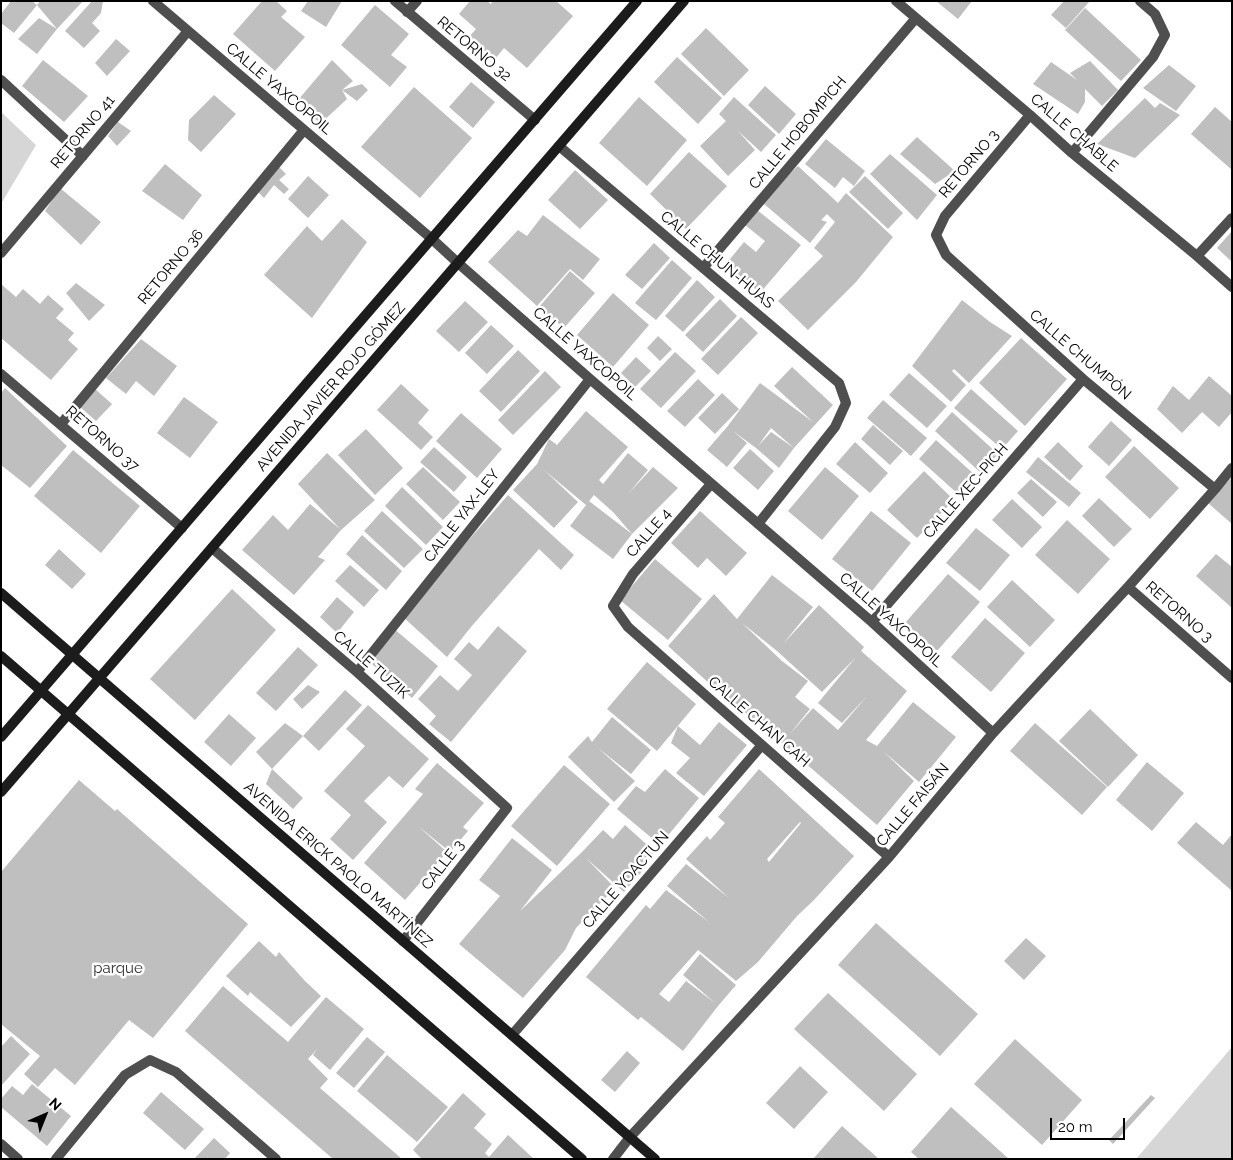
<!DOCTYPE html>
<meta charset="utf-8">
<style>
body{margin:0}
#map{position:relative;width:1233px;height:1160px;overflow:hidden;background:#fff;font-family:Raleway,sans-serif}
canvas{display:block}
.frame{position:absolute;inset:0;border:2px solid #000;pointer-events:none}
.north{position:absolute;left:20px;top:1090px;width:50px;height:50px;-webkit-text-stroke:4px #fff;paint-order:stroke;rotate:44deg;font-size:14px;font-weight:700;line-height:20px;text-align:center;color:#000}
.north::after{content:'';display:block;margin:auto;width:18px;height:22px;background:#000;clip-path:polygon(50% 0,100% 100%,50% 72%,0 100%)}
.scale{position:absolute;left:1050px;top:1118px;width:75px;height:22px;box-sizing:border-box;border:2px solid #000;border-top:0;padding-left:6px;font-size:15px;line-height:18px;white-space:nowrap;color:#000;-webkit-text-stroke:4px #fff;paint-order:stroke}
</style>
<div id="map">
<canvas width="1233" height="1160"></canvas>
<div class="frame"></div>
<div class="north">N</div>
<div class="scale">20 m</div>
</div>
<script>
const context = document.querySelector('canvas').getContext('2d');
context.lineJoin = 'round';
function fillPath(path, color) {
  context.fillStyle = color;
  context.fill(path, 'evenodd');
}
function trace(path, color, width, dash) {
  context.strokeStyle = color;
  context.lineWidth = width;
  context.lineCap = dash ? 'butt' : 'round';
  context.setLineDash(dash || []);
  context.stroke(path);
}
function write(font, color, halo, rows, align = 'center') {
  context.font = font + ' Raleway,sans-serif';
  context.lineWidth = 5;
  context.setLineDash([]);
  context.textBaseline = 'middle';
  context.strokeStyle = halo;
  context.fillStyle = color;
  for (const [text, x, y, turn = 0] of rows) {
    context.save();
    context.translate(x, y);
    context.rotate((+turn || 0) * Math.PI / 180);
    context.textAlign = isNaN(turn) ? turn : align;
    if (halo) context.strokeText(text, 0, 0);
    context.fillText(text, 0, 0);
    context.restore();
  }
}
fillPath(new Path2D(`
 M1,112L36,145L1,204Z
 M1232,1047V1159H1136Z`), '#d6d6d6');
fillPath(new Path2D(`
 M11,1H32L37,5L14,33L1,23V14Z
 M40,1H83L57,29L37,54L18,39L39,18L57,29L37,5Z
 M92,1H103L101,13L92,23L100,31L84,48L65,31Z
 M262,1H276L287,11L281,17L305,37L275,71L233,34Z
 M308,1H342L326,27L301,11Z
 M470,1H487L491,4L493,1H556L573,16L527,68L504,48L494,60L468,38L476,29L459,14Z
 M936,1H972L958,19Z
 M1064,1H1090L1066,28L1051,15Z
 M375,5L409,34L391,55L407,67L390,87L341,45Z
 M1085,8L1141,60L1121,81L1065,30Z
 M706,28L749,70L724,96L681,54Z
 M116,39L130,51L107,76L95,63Z
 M677,57L722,98L698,124L654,82Z
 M43,60L88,96L64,122L22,86Z
 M332,60L353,81L342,90L362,84L368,90L357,101L342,90L347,99L320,124L298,100Z
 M1090,61L1118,90L1102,106L1085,89V102L1078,114L1033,84L1051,62L1077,80L1070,73Z
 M1169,65L1196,86L1176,111L1143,88Z
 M471,82L495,102L473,128L449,107Z
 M765,86L796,114L779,134L748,105Z
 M414,87L472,138L420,198L361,147Z
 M214,95L236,114L201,152L188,140L189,120Z
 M639,97L687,140L647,186L599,143Z
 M734,97L776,135L761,152L738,131L755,150L728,176L700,146L726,121L719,114Z
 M1145,98L1155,108L1160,103L1180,115L1135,158L1097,144Z
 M1215,107L1232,122V170L1191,134Z
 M118,122L131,131L117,146L108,136Z
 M917,137L955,171L935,184L900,154Z
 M826,139L865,171L854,186L843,177L835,188L805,164Z
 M689,152L727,186L686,229L650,194Z
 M890,154L937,195L917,220L870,174Z
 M165,164L202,195L183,220L142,191Z
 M278,166L286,174L279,180L289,189L284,194L274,185L264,198L256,190Z
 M798,166L838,203L846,193L893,237L856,282L808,330L778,301L823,256L814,248L835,222L827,214L821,220L827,222L810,243L764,204L778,184Z
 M575,170L608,200L580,229L548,200Z
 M308,176L329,195L308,218L288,199Z
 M865,176L903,213L888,229L849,192Z
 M60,188L101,222L81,245L45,211Z
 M757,210L801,245L760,293L726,264L744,242L756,252L765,241L745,225Z
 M543,215L600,259L583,280L570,269L537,306L488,262L518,230L527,236Z
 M342,219L367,242L312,318L264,275L307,226L322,241Z
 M1232,231V262L1217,248Z
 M654,243L670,258L642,289L625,275Z
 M672,260L692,278L656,320L635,303Z
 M570,271L595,293L564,328L539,307Z
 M697,280L715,297L683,332L665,316Z
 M76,283L105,305L89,321L66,293Z
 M1,284L16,297L23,289L40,304L48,295L64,309L56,318L74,333L68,340L78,349L51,380L1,338Z
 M613,293L649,325L613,367L577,335Z
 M720,299L737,316L703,352L685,335Z
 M962,300L990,322L1012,336L969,383L954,369L952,371L966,385L951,402L912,366Z
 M465,301L488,322L459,352L436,331Z
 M741,317L758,333L718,375L701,359Z
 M491,325L514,346L487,374L465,353Z
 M658,336L672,349L660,361L647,348Z
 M1021,338L1067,379L1025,426L979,383Z
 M141,339L177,366L154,396L136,381L126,394L106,378Z
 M518,350L540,371L501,412L479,391Z
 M675,352L696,371L661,408L640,389Z
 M636,357L651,371L635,387L621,373Z
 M792,367L833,405L794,448L779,468L756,448L733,431L747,443L727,467L707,450L727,427L760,383L813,422L774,386ZM771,428L794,448L771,432L758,446Z
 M545,371L561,387L513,435L498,420Z
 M909,373L947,406L927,428L889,395Z
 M1209,376L1232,396V412L1219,427L1202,412L1182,433L1157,409L1173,386L1189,400Z
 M698,379L715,395L685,427L667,411Z
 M401,384L429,410L418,423L433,437L421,450L377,410Z
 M5,388L67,446L30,488L1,465V393Z
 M94,388L112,404L96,421L79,406Z
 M971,389L1018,431L1002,449L954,408Z
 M722,393L739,409L715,434L698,418Z
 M184,397L218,422L190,458L157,433Z
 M883,400L927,438L911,456L867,418Z
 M586,411L628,447L599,480L603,484L628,453L648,470L628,494L653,467L678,488L632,534L613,559L570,526L586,505L544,470L578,502L554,528L513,490L537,464L549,439L557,445ZM594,495L613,512L632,534L589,501Z
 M952,412L998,454L981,473L935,431Z
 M461,413L502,449L477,478L436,441Z
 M1111,421L1132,440L1109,466L1088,447Z
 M873,425L903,451L890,465L861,439Z
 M366,429L403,468L375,495L338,455Z
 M936,440L975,475L958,494L919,459Z
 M855,442L888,473L870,493L836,464Z
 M1058,442L1083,466L1070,481L1044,457Z
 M1134,446L1179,488L1150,519L1105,477Z
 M434,447L467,477L454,492L420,462Z
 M750,449L774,471L758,490L733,468Z
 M73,450L140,506L101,553L34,496Z
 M327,453L375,500L341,530L318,557L325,560L294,595L242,550L273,515L288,530L310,504L340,529L298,484Z
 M1038,457L1081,493L1069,507L1026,472Z
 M423,467L460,502L443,520L406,484Z
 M825,467L859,496L822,540L788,511Z
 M924,471L954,500L917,538L887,510Z
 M1232,477V524L1208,503Z
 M1031,479L1057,502L1043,517L1017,493Z
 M402,487L443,527L426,545L385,506Z
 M508,495L574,555L561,570L539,549L471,627L447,657L402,616Z
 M1099,498L1132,529L1114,547L1082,516Z
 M1012,499L1042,527L1022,548L992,520Z
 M382,511L423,549L404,568L364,531Z
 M700,511L747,553L726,576L707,558L698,568L671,543Z
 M871,511L911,543L872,591L832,559Z
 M1067,520L1110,559L1078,594L1035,555Z
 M976,528L1010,555L980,591L946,563Z
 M362,535L402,571L386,590L346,554Z
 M59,549L86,574L72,589L45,565Z
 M1216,554L1232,567V608L1196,576Z
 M655,559L702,599L668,640L620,600Z
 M350,565L379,590L364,607L335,581Z
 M948,574L980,602L937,651L905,623Z
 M772,575L813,607L783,644L819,605L864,647L861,651L907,691L866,740L877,746L913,702L956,737L919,782L883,751L914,781L877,825L768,731L711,685L668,646L714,594L737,619ZM742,623L777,651L822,692L856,657L818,703L842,723L867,696L838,730L813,708L789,735L810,709L795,697L808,681L782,661Z
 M1012,580L1055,620L1030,647L987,607Z
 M232,589L276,630L195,720L150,679Z
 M337,597L354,612L337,633L320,617Z
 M985,618L1025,653L991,692L951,657Z
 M498,626L527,651L451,742L429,724L436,716L418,699L440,675L458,691L472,675L454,659L469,642L478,650Z
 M393,628L438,666L412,698L367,660Z
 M298,647L318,665L276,711L256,693Z
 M647,662L696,704L657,751L607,709Z
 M308,685L320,692L302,709L293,699Z
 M345,690L362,705L319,751L303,736Z
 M368,705L429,759L403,788L389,776L364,801L387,822L353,860L330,839L351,815L324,791L365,746L346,729Z
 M1090,709L1138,755L1108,787L1059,741Z
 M229,714L256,738L231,766L204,742Z
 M612,717L651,750L631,774L598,748L635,781L614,802L568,757L588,736L592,742Z
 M719,722L747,745L704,796L676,773L690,758L671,743L678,726L700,745Z
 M285,723L303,736L272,769L256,752Z
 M1035,723L1107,787L1082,815L1010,751Z
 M1147,762L1184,793L1152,831L1116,800Z
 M437,763L484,803L463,827L468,831L450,852L418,826L447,852L405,900L364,863L423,794L415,789Z
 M564,765L610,804L557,866L511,826Z
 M272,769L303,798L293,809L266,784Z
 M665,769L699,798L660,845L617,809L636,786L645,792Z
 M759,769L854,856L813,901L797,916L758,962L736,981L698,950L659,994L669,1002L686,981L715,1003L683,975L700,954L736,985L718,1006L683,1051L641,1017L638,1020L586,977L646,905L650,909L666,890L709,922L667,886L686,864L729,898L686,859L707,836L710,840L725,823L718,817ZM800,822L801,823L769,862L767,859Z
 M79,780L115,811L117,809L248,924L153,1038L129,1020L75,1085L55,1068L38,1087L24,1074L40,1056L1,1024V872Z
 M1196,822L1223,845L1232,834V891L1177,843Z
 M625,825L654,851L645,868L624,892L586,858L615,888L576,928L565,950L523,998L459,944L500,896L479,880L512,838L552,870L520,911L581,853L603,830L613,839Z
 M876,923L978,1014L940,1056L838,965Z
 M1026,938L1046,956L1024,980L1004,961Z
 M259,941L276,957L279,952L305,981L321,996L291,1027L250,992L248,996L226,976Z
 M223,986L288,1042L326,997L364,1029L330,1070L313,1055L317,1049L308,1059L328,1079L320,1088L402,1159H333L185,1031Z
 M828,993L917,1074L884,1111L794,1029Z
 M11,1036L30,1054L1,1086V1047Z
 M367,1037L385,1052L354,1088L336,1073Z
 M1015,1039L1082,1100L1042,1145L974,1084Z
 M627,1051L640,1063L615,1092L601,1080Z
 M387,1055L448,1107L417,1142L357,1091Z
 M800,1066L828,1092L794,1129L766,1103Z
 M32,1084L71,1116L47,1146L1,1107V1099L12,1086L23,1095Z
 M161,1092L204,1129L185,1150L143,1113Z
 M463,1093L486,1114L474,1128L492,1144L485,1153L489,1157L508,1135L534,1159H422L413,1150Z
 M1151,1095L1155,1098L1113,1144L1109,1140Z
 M951,1107L1009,1159H919L911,1152Z
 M842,1126L879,1159H813Z
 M214,1138L230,1153L225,1159H194Z`), '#bfbfbf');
trace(new Path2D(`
 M153,1L432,239L458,263L590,379L872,622L993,733
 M395,1L535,120
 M896,1L1030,115L1072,153L1197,256L1232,287
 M407,12L417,1
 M1,80L83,156
 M1030,115L945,216L936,235L946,255L1083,379L1215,489
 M559,146L839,383L846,403L835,427L758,524
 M1072,153L1153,57L1165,35L1155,14L1140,1
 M1,253L188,31
 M1197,256L1232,218
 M703,268L916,18
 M1,374L182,528
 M61,424L304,130
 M711,484L633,574L613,606L628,627L889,857
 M212,548L357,672L507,808L403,941
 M1128,587L1232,678
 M872,622L1083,379
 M357,672L590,379
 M512,1035L762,745
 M1,1144L18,1159
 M56,1159L125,1075L150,1060L176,1072L276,1159
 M613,1159L630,1137L889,857L993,733L1128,587L1215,489L1232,468`), '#4f4f4f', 10);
trace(new Path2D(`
 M1,593L655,1159
 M1,656L582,1159
 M1,737L637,1
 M1,792L684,1`), '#1c1c1c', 10);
write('15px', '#000', '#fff', [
 ["RETORNO 32",474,49,40],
 ["CALLE YAXCOPOIL",279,89,40],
 ["RETORNO 41",83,132,-50],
 ["CALLE HOBOMPICH",798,133,-50],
 ["CALLE CHABLE",1074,133,41],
 ["RETORNO 3",969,164,-50],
 ["CALLE CHUN-HUAS",717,260,40],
 ["RETORNO 36",171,267,-50],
 ["CALLE YAXCOPOIL",585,354,41],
 ["CALLE CHUMPÓN",1080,355,41],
 ["AVENIDA JAVIER ROJO GÓMEZ",331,387,-49],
 ["RETORNO 37",102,439,41],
 ["CALLE XEC-PICH",966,491,-49],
 ["CALLE YAX-LEY",462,516,-52],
 ["CALLE 4",649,533,-49],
 ["RETORNO 3",1179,612,41],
 ["CALLE YAXCOPOIL",891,620,42],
 ["CALLE TUZIK",371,665,41],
 ["CALLE CHAN CAH",759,722,41],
 ["CALLE FAISÁN",913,805,-50],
 ["AVENIDA ERICK PAOLO MARTÍNEZ",338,865,41],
 ["CALLE 3",443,865,-52],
 ["CALLE YOACTUN",626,880,-49]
]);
write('15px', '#2d2d2d', '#fff', [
 ["parque",118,968]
]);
</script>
